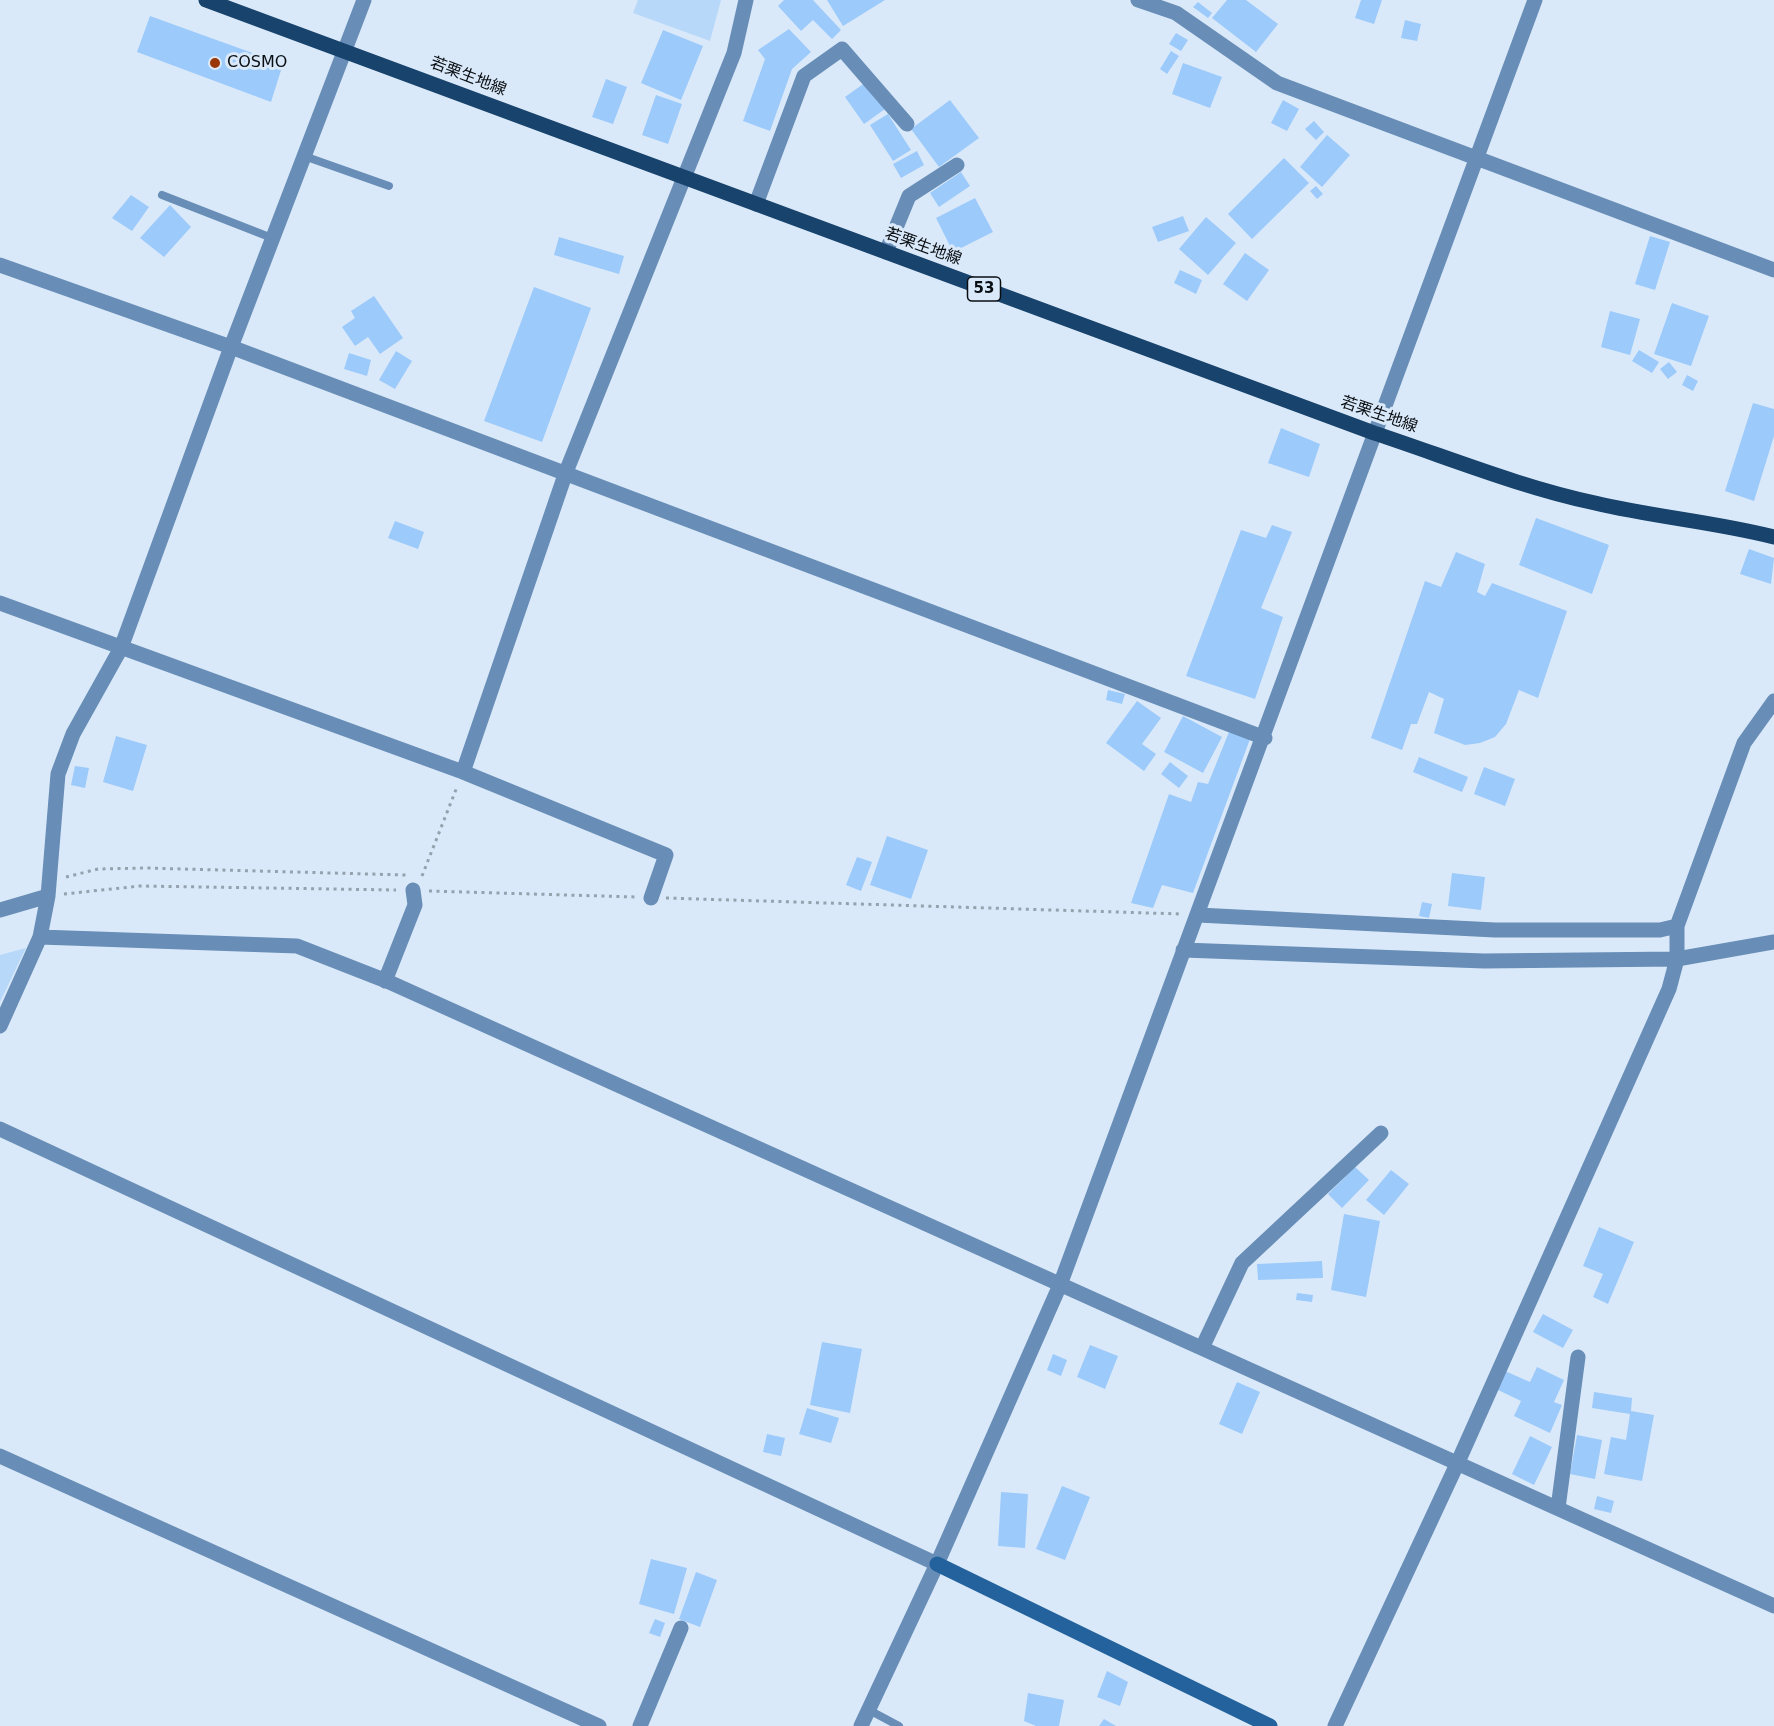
<!DOCTYPE html>
<meta charset="utf-8">
<style>
body{margin:0}
canvas{display:block;background:#dae9f9}
</style>
<canvas width="1774" height="1726"></canvas>
<script>
const context = document.querySelector('canvas').getContext('2d');
context.lineJoin = 'round';
function fillPath(path, color) {
  context.fillStyle = color;
  context.fill(path, 'evenodd');
}
function trace(path, color, width, dash) {
  context.strokeStyle = color;
  context.lineWidth = width;
  context.lineCap = dash ? 'butt' : 'round';
  context.setLineDash(dash || []);
  context.stroke(path);
}
function write(font, color, halo, rows, align = 'center') {
  context.font = font + ' "DejaVu Sans","Noto Sans JP",sans-serif';
  context.lineWidth = 6;
  context.setLineDash([]);
  context.textBaseline = 'middle';
  context.strokeStyle = halo;
  context.fillStyle = color;
  for (const [text, x, y, turn = 0] of rows) {
    context.save();
    context.translate(x, y);
    context.rotate((+turn || 0) * Math.PI / 180);
    context.textAlign = isNaN(turn) ? turn : align;
    if (halo) context.strokeText(text, 0, 0);
    context.fillText(text, 0, 0);
    context.restore();
  }
}
fillPath(new Path2D(`
 M638,0H721L710,41L633,13Z
 M26,948L0,1002V955Z`), '#b8d8fa');
fillPath(new Path2D(`
 M784,0H813L841,30L832,39L813,20L801,31L778,6Z
 M827,0H885L843,26Z
 M1227,0H1246L1278,24L1256,52L1212,18Z
 M1361,0H1382L1374,24L1355,18Z
 M1198,2L1212,13L1208,18L1193,7Z
 M150,16L283,64L271,102L137,52Z
 M1405,20L1421,24L1417,41L1401,38Z
 M789,29L811,52L792,69L770,131L743,121L765,59L758,50Z
 M663,30L703,46L681,100L641,83Z
 M1176,33L1188,40L1181,51L1169,44Z
 M1171,51L1179,56L1167,74L1160,69Z
 M1183,63L1222,77L1210,108L1172,94Z
 M606,79L627,87L613,124L592,117Z
 M866,82L885,109L864,124L845,97Z
 M656,95L682,104L668,144L642,135Z
 M950,100L979,138L939,167L911,129Z
 M1283,100L1299,109L1287,131L1271,123Z
 M888,114L911,150L893,161L870,125Z
 M1314,121L1324,132L1316,140L1305,129Z
 M1327,135L1350,155L1322,187L1300,167Z
 M917,151L924,165L901,178L893,164Z
 M1284,158L1309,183L1252,239L1228,214Z
 M961,172L970,186L939,207L930,193Z
 M1316,186L1323,194L1317,199L1310,191Z
 M131,195L149,207L132,231L112,218Z
 M975,198L993,232L953,252L936,218Z
 M170,205L191,227L164,257L140,238Z
 M1183,216L1189,231L1158,242L1152,227Z
 M1206,217L1236,243L1208,275L1179,249Z
 M1650,236L1670,242L1655,290L1635,284Z
 M559,237L624,256L619,274L554,255Z
 M1245,253L1269,270L1247,301L1223,284Z
 M1180,270L1202,280L1196,294L1174,283Z
 M534,287L591,308L542,442L484,421Z
 M374,296L403,338L380,354L368,337L355,346L342,327L355,318L351,311Z
 M1672,303L1709,316L1691,366L1654,354Z
 M1610,311L1640,319L1630,355L1601,347Z
 M1639,350L1659,362L1652,373L1632,361Z
 M396,351L412,361L395,389L379,380Z
 M349,353L371,360L367,376L344,369Z
 M1669,362L1677,372L1668,379L1660,369Z
 M1687,375L1698,381L1693,391L1682,385Z
 M1753,403L1774,409V436L1754,501L1725,491Z
 M1281,428L1320,444L1309,477L1268,463Z
 M1536,518L1609,545L1592,594L1519,565Z
 M395,521L424,532L418,549L388,538Z
 M1272,525L1292,532L1261,608L1283,617L1255,699L1186,676L1241,530L1266,538Z
 M1749,549L1774,558L1771,584L1740,574Z
 M1456,552L1485,564L1477,592L1485,596L1492,583L1567,611L1538,698L1519,690L1506,724L1495,737L1480,743L1465,745L1434,733L1444,699L1429,692L1417,724H1411L1402,750L1371,738L1425,581L1441,587Z
 M1108,690L1125,694L1122,704L1106,700Z
 M1137,701L1161,718L1142,744L1156,754L1144,771L1106,743Z
 M1183,716L1222,737L1203,773L1164,752Z
 M1229,732L1250,739L1193,893L1162,885L1153,908L1131,903L1169,794L1191,802L1198,782L1208,784Z
 M116,736L147,745L133,791L103,782Z
 M1419,757L1468,777L1462,792L1413,772Z
 M1170,762L1188,776L1179,788L1161,774Z
 M75,766L89,768L85,788L71,785Z
 M1484,767L1515,779L1505,806L1474,794Z
 M887,836L928,850L911,899L870,885Z
 M857,857L872,862L861,891L846,885Z
 M1452,873L1485,877L1481,910L1448,906Z
 M1422,902L1432,904L1429,918L1419,916Z
 M1355,1167L1369,1180L1342,1208L1328,1194Z
 M1391,1170L1409,1184L1384,1215L1366,1200Z
 M1344,1214L1380,1221L1366,1297L1331,1290Z
 M1599,1227L1634,1242L1608,1304L1593,1297L1603,1274L1583,1266Z
 M1322,1261L1323,1278L1258,1280L1257,1264Z
 M1297,1293L1313,1295L1312,1302L1296,1300Z
 M1543,1314L1573,1330L1563,1348L1533,1332Z
 M822,1342L862,1349L850,1413L810,1405Z
 M1090,1345L1118,1356L1105,1389L1077,1377Z
 M1053,1354L1067,1360L1061,1376L1047,1370Z
 M1537,1367L1564,1380L1554,1402L1562,1405L1550,1433L1514,1416L1521,1401L1496,1389L1505,1371L1530,1382Z
 M1237,1382L1260,1392L1242,1434L1219,1424Z
 M1594,1392L1632,1398L1631,1411L1654,1415L1642,1481L1604,1474L1611,1437L1626,1440L1630,1414L1592,1408Z
 M807,1408L839,1418L831,1443L799,1434Z
 M767,1434L785,1438L781,1456L763,1452Z
 M1577,1435L1602,1440L1595,1479L1570,1474Z
 M1530,1436L1552,1447L1534,1485L1512,1474Z
 M1062,1486L1090,1497L1065,1560L1036,1549Z
 M1001,1492L1028,1494L1025,1548L998,1546Z
 M1597,1496L1614,1501L1611,1513L1594,1509Z
 M651,1559L687,1568L674,1614L639,1604Z
 M696,1572L717,1580L700,1627L679,1619Z
 M655,1619L665,1623L660,1637L649,1633Z
 M1107,1671L1128,1682L1120,1706L1097,1697Z
 M1028,1693L1064,1700L1059,1726H1036L1024,1721Z
 M1104,1719L1116,1726H1099Z`), '#9ccafb');
trace(new Path2D(`
 M422,876L457,787
 M66,877L98,869L146,868L406,875
 M429,891L636,897
 M64,894L140,886L396,890
 M666,898L1181,914`), '#95a1ad', 3, [3, 4.5]);
trace(new Path2D(`
 M304,156L389,186
 M162,195L272,238
 M869,1710L899,1726`), '#688eb7', 8);
trace(new Path2D(`
 M1138,0L1176,13L1277,83L1774,270
 M756,204L804,76L842,49L907,124
 M886,252L909,196L957,165
 M0,265L231,347L364,0
 M0,603L463,772L666,855L651,898
 M463,772L566,472L734,53L746,0
 M0,910L48,896
 M1198,915L1495,930H1660L1677,926
 M40,937L297,946L389,982L1774,1606
 M1183,950L1484,961L1677,959L1774,942
 M385,981L415,905L413,890
 M0,1026L40,937L48,896L58,774L73,734L121,648L231,347L1265,738
 M0,1129L937,1564
 M1202,1348L1242,1263L1381,1133
 M0,1456L599,1726
 M1558,1508L1578,1357
 M640,1726L681,1628
 M861,1726L937,1564L1060,1285L1535,0
 M1335,1726L1458,1462L1669,989L1677,959V926L1744,743L1774,701`), '#688eb7', 15);
trace(new Path2D(`
 M937,1564L1270,1726`), '#23629c', 15);
trace(new Path2D(`
 M206,0L1374,433C1447,457 1520,487 1595,503C1654,517 1715,522 1774,537`), '#18436c', 15);
for (const [x, y, r, color] of [
 [215,63,6,"#9a3505"]
]) {
  const dot = new Path2D();
  dot.arc(x, y, r, 0, 2 * Math.PI);
  context.fillStyle = color;
  context.fill(dot);
  trace(dot, '#dae9f9', 2);
}
for (const [x, y, w] of [
 [984,289,33]
]) {
  const box = new Path2D();
  box.roundRect(x - w / 2, y - 12, w, 24, 4.5);
  context.fillStyle = '#dae9f9';
  context.fill(box);
  trace(box, '#090e13', 1.5);
}
write('bold 15px', '#090e13', null, [
 ["53",984,289]
]);
write('16px', '#090e13', '#dae9f9', [
 ["COSMO",227,63]
], 'left');
write('16px', '#090e13', '#dae9f9', [
 ["若栗生地線",468,77,21],
 ["若栗生地線",923,247,20],
 ["若栗生地線",1379,415,19]
]);
</script>
